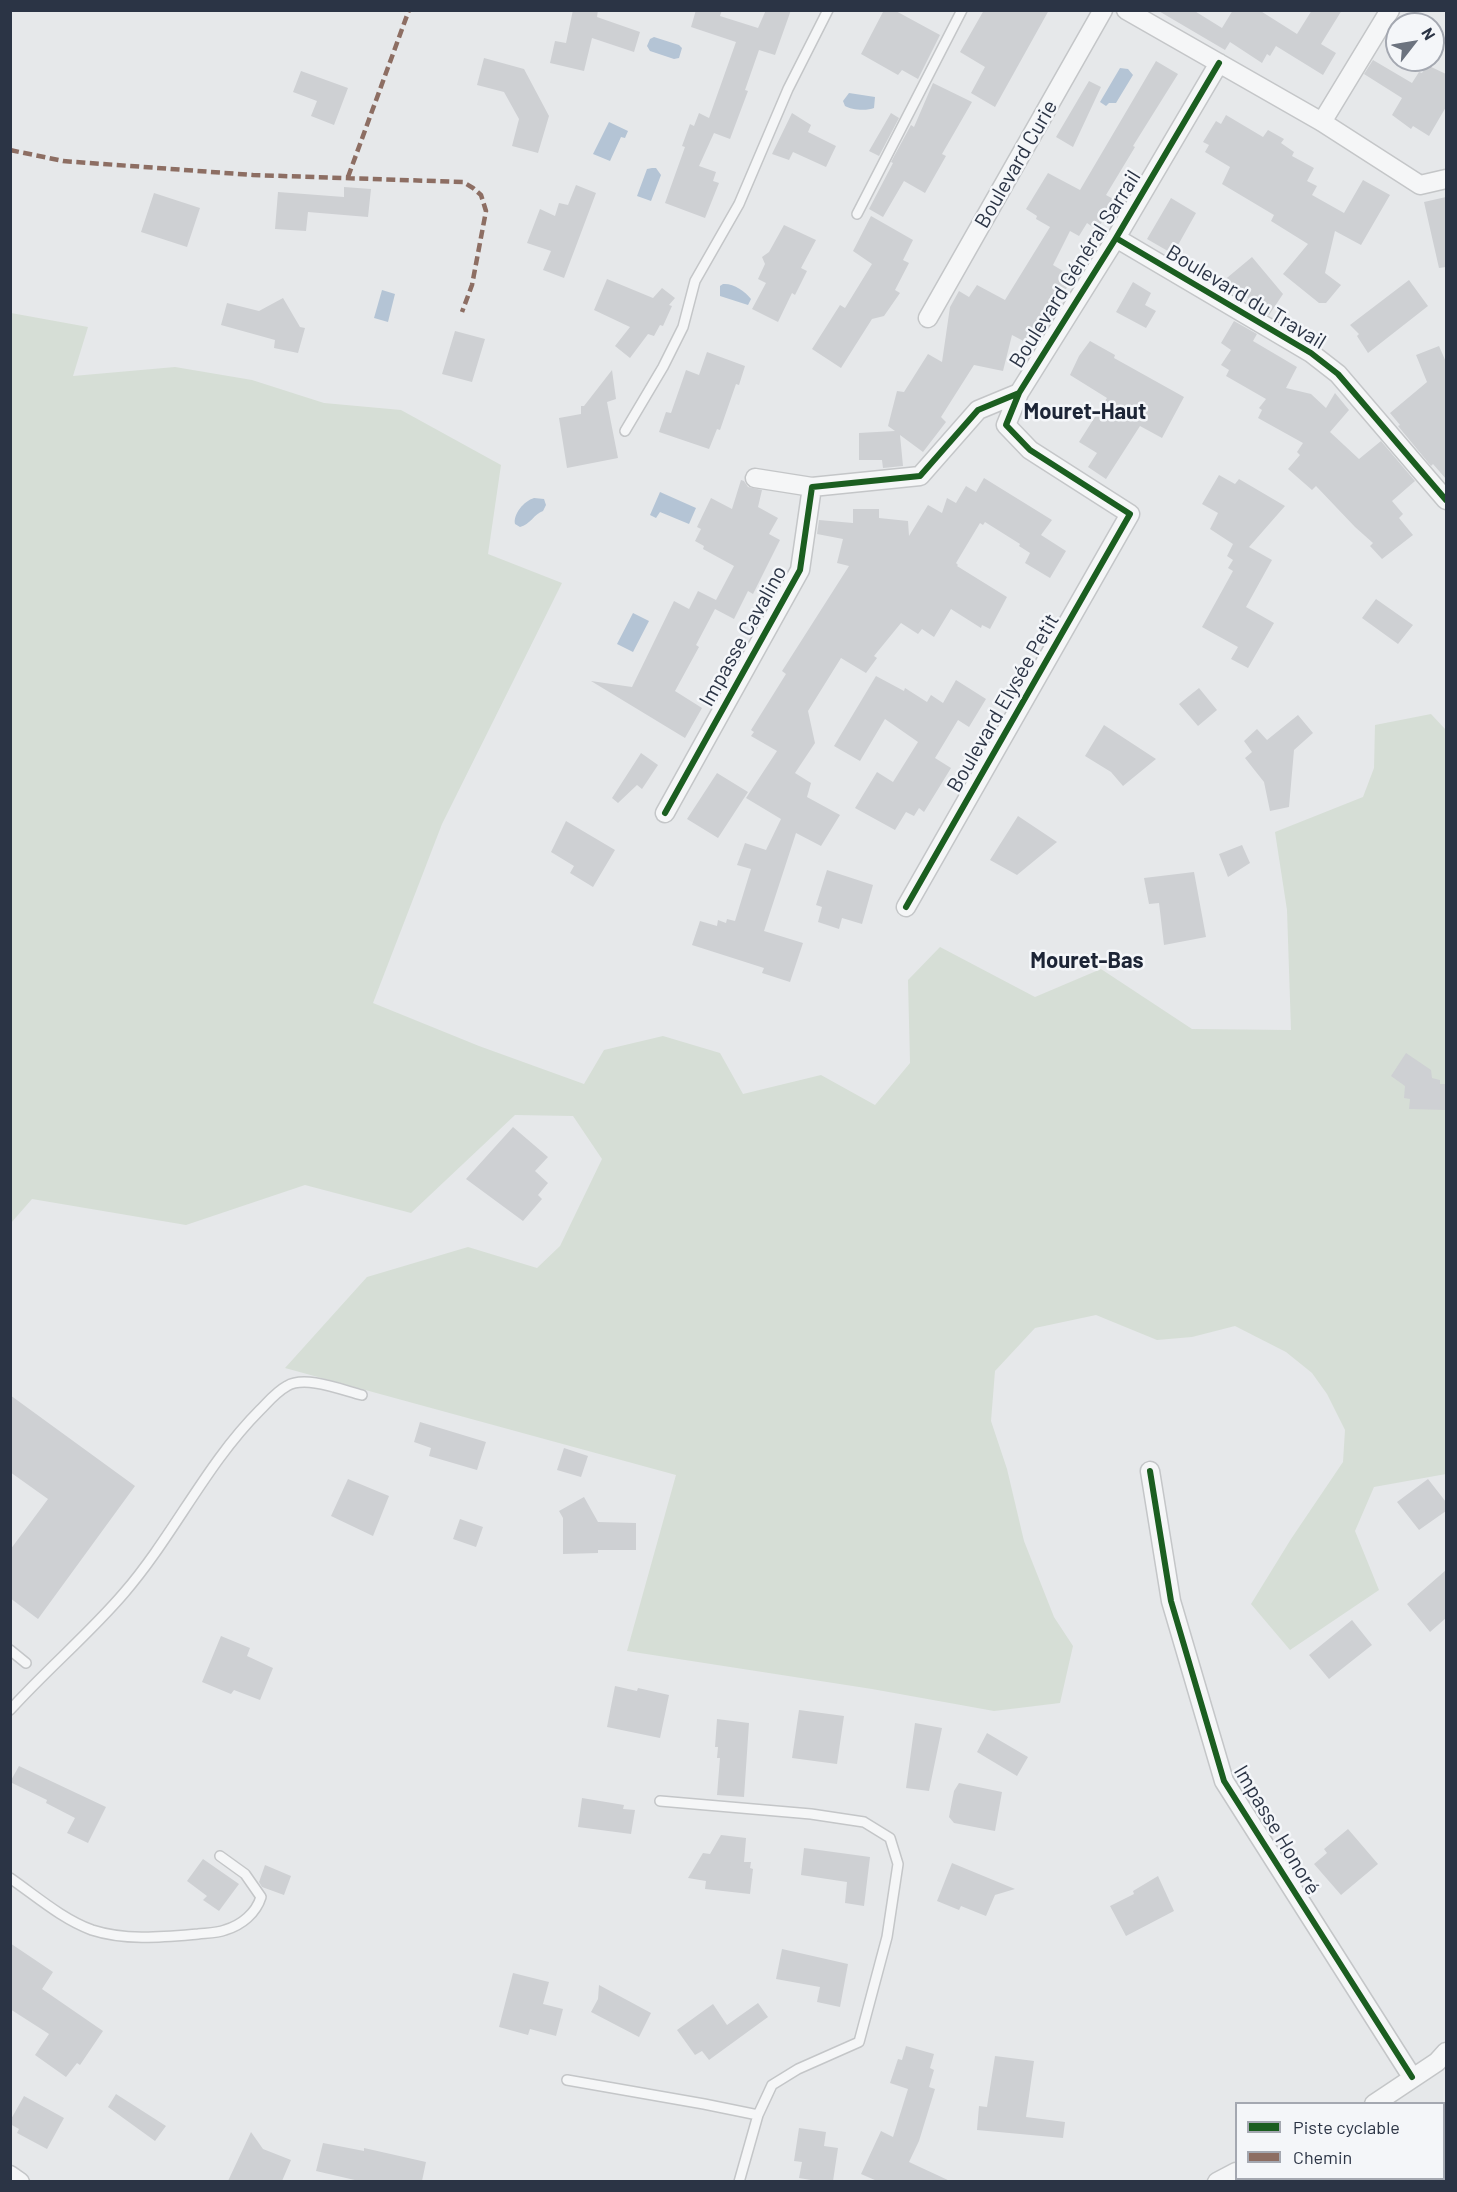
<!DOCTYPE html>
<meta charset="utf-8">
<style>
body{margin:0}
#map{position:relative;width:1457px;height:2192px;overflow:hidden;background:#e6e8ea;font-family:Barlow,sans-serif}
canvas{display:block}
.frame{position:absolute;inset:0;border:12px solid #2b3445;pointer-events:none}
.legend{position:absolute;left:1235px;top:2102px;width:210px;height:78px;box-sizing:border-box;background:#f4f6f9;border:2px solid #a4a8b1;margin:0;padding:8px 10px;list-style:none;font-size:18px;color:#2b3445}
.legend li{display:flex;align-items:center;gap:12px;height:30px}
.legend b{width:30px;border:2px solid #a4a8b1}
.north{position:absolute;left:1385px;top:12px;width:60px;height:60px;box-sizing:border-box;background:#f4f6f9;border:2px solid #a4a8b1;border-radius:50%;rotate:59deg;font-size:16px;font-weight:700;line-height:24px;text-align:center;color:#2b3445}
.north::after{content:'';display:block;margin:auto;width:21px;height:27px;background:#6c737f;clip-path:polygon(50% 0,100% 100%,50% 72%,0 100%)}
</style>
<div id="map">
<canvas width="1457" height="2192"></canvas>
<div class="frame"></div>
<ul class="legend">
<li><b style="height:8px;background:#1b5e20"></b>Piste cyclable</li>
<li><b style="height:8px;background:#8d6e63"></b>Chemin</li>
</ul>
<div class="north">N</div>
</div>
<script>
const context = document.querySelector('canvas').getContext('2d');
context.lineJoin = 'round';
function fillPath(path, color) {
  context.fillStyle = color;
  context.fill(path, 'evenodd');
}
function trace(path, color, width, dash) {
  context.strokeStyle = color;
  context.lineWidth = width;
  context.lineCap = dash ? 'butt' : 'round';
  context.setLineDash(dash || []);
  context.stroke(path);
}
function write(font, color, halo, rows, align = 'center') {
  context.font = font + ' Barlow,sans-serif';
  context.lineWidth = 5;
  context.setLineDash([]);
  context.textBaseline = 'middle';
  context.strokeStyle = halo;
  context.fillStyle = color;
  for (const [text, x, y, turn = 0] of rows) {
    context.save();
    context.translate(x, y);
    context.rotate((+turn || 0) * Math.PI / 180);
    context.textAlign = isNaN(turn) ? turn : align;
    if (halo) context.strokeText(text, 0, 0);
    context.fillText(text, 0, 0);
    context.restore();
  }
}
fillPath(new Path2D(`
 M11,313L88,327L73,376L175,367L252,380L324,403L401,410L501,465L488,554L562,583L442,824L373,1003L479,1046L584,1084L604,1050L663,1036L720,1053L743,1094L821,1075L875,1105L910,1063L908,980L940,947L1035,997L1101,969L1192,1029L1291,1030L1287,910L1275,832L1363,797L1374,768L1375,725L1431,714L1446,730V1474L1374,1487L1355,1531L1379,1590L1290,1650L1251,1604L1291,1539L1343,1462L1345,1430L1327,1394L1312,1373L1286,1352L1235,1326L1192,1337L1157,1340L1096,1315L1035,1328L995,1371L991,1421L1007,1469L1024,1541L1054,1617L1073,1646L1060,1703L994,1711L872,1689L627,1651L676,1475L285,1368L367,1277L468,1247L537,1268L560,1246L602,1159L573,1116L515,1115L411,1213L305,1185L186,1225L32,1199L11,1223Z`), '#d6ded6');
fillPath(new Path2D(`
 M654,37L679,45L682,48L679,58L674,59L650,51L647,46L650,39Z
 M1120,68L1128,69L1133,75L1116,103H1109L1106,106L1100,102Z
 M849,93L875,97L874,108C867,111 851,110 845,106L843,101Z
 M609,122L628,131L625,138L621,137L610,161L593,154Z
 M652,168H656L661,175L651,201L637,196L647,169Z
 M723,284C733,283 745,291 751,299L748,305L720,296V286Z
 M382,290L395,294L388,322L374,318Z
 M660,492L696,508L689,524L660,512L656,518L650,515Z
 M534,498L544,499L546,505L543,511C534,514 530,525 520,527L515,524C513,514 524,501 534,498Z
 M633,613L649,621L633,652L617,644Z`), '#b4c4d5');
fillPath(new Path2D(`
 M573,10H598L597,17L640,32L634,52L592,38L584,71L550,63L555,41L566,43Z
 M696,10H722L720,16L758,28L766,10H791L775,55L759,50L745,90L748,91L730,139L714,133L699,166L716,172L713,181L719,183L705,218L665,203L685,147L682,146L690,124L694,126L699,113L709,118L736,42L691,27Z
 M884,10H894L940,35L918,79L902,70L898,75L861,54Z
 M984,10H1049L995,107L971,93L985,67L960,52Z
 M1157,10H1193L1222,28L1233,10H1259L1297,34L1312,10H1342L1321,44L1336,53L1323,75L1276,46L1270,56L1267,54L1262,63L1230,42L1225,50Z
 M484,58L524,69L549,116L538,153L512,146L519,119L504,92L477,85Z
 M1373,60L1412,83L1419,72L1422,73L1427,65L1446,74V107L1429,136L1413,126L1411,129L1392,115L1402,98L1364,74Z
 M1156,61L1178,74L1133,146L1135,147L1106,195L1115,200L1097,230L1087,223L1079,236L1070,231L1053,265L1073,277L1033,346L1012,335L1003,371L974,365L941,417L946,422L923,452L900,435L903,466L883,468L882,460H859V433L895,431L888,426L897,391L904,392L928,354L942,362L950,307L959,291L969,297L977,285L1005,300L1050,227L1036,219L1037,216L1026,209L1048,173L1080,190Z
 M301,71L348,88L334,125L311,116L317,101L293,92Z
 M1089,81L1101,87L1073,147L1056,137Z
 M933,83L972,102L942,154L946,156L925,193L904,181L883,217L869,209L893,163L891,162L911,125L914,127Z
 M792,113L811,125L808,132L836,146L826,167L793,152L789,160L772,154Z
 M891,113L899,118L879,156L869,151Z
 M1226,115L1263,137L1268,130L1284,139L1281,143L1294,152L1292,156L1314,168L1307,181L1317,186L1312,195L1344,213L1363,180L1390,195L1361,245L1335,231L1325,273L1341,285L1326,303H1319L1283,274L1308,244L1271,221L1274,215L1222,184L1230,167L1205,152L1209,145L1203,142L1216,121L1221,124Z
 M576,185L596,193L564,278L543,270L551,251L527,243L540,209L555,216L559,203L568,205Z
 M344,187L371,189L368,217L308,212L306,231L275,229L278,192L344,197Z
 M154,193L200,208L187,247L141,232Z
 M1446,197V267L1439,268L1424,202Z
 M1171,198L1196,213L1173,254L1147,239Z
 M871,216L913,240L903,260L909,263L895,290L900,293L884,316L872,319L841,368L812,349L840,305L845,308L872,264L853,251Z
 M784,225L816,240L801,268L807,271L795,295L792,293L778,322L752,309L766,283L758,279L765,264L762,257L769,252Z
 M1252,257L1283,294L1269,315L1246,302L1248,298L1222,282Z
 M607,279L653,298L662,288L675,298L669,305L672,306L663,326L660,325L654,336L648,334L630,358L615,346L630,327L594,310Z
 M1409,280L1428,306L1368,353L1357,336L1359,334L1350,325Z
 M1133,282L1151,293L1145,305L1156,311L1146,328L1116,312Z
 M283,298L300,327L305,328L298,353L274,348L275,340L221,325L227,303L259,311Z
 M1234,321L1257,334L1253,341L1297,367L1286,388L1311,394L1326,408L1335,393L1349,410L1330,432L1359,459L1381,441L1415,481L1392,501L1403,514L1399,518L1413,535L1382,559L1370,546L1373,543L1355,527L1316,486L1312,490L1288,469L1300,455L1297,452L1303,443L1258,418L1262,410L1259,408L1266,399L1226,376L1229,370L1221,365L1231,350L1221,343Z
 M455,331L485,339L472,382L442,374Z
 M1090,341L1115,355L1114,358L1184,397L1162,438L1140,426L1106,479L1088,467L1097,453L1079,442L1107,398L1070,375L1079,356Z
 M1439,346L1446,362V479L1433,464L1431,466L1398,426L1400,425L1390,413L1427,382L1416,355Z
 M707,352L745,366L739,385L736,384L720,430L717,429L709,449L659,432L666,412L671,413L686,370L699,375Z
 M612,370L616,399L607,402L618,458L567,468L559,418L581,414V406H584Z
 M1219,475L1235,484L1239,479L1285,506L1249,547L1272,560L1246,607L1274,623L1248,668L1231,659L1238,647L1202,627L1233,571L1228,568L1233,560L1227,556L1233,544L1210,529L1218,513L1202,504Z
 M984,478L1052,520L1041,535L1066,551L1050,578L1025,563L1030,553L1019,546L1020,544L985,522L983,525L980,523L956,563L958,565L957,566L1007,597L990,629L982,625L981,628L951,609L934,637L922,629L918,634L901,623L874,656L877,658L866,673L841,658L808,711L815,743L795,773L811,783L807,797L840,815L821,846L796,833L764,931L803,943L790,982L762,973L764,968L692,945L700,921L717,926L718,920L726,923L727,919L735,921L751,869L737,865L745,843L766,850L781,819L746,798L777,751L751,736L754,732L751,730L786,674L782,671L849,566L837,563L843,539L817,534L819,520L853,523V509H879V518L908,521L909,536L928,505L942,513L947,498L956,503L966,486L976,492Z
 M741,480L744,481L748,487L762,490L758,507L778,518L769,534L780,540L753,594L748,591L734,619L715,609L696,645L699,647L675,691L702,708L685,738L591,681L632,687L674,601L689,609L698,591L716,600L734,566L703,549L704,546L695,541L701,529L697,527L711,498L732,509Z
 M1376,599L1413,625L1398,644L1362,618Z
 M876,676L904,691L905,688L927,702L931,695L943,703L956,680L986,699L969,727L958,720L935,758L951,768L924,812L919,808L914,816L906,812L895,830L855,808L877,772L893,782L918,742L885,719L860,761L834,746Z
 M1199,688L1217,710L1198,726L1179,704Z
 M1298,715L1313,733L1294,750L1289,807L1270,811L1264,782L1245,758L1252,752L1244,741L1257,729L1267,740Z
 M1104,725L1156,759L1123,786L1111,772L1085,756Z
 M641,753L658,765L642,789L637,785L618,803L612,798Z
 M717,773L748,792L718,838L687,819Z
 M1018,816L1057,842L1017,875L990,860Z
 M566,821L615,850L593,887L570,873L574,866L551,852Z
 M1242,845L1250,863L1228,877L1219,854Z
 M827,870L873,885L862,924L842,918L839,929L818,922L822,907L816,905Z
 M1194,872L1206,937L1164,945L1159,903L1149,904L1144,878Z
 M1406,1053L1431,1070L1432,1078L1440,1080V1084H1446V1110L1409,1109L1410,1099L1404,1098L1405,1086L1391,1076Z
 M513,1127L548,1157L535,1171L548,1183L538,1195L542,1199L523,1221L466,1179Z
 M10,1395L135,1486L38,1619L10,1598V1550L48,1499L10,1472Z
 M420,1422L486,1442L477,1470L429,1456L431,1448L414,1442Z
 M564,1448L588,1456L581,1477L557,1470Z
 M348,1479L389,1496L373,1536L331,1516Z
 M1428,1479L1446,1502V1511L1419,1530L1397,1502Z
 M584,1497L598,1522L636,1523V1550H598V1553L563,1554V1518L559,1511Z
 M460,1519L483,1527L476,1547L453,1539Z
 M1446,1570V1618L1430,1632L1407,1604Z
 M1352,1620L1372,1645L1329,1679L1309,1655Z
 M221,1636L250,1648L247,1656L273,1668L260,1700L234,1690L231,1694L202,1682Z
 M615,1686L637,1691L638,1688L669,1695L660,1738L607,1727Z
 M799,1710L844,1716L837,1764L792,1758Z
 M717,1719L749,1723L744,1797L717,1795L720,1758H717L718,1747H715Z
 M915,1723L942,1728L929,1791L906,1788Z
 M987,1733L1028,1757L1017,1776L977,1752Z
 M19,1766L106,1807L88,1843L67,1833L75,1818L46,1803L47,1800L10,1782Z
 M959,1783L1002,1792L995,1831L954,1823L949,1817L954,1791Z
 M582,1798L624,1805L623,1809L635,1810L631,1834L578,1827Z
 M1348,1829L1378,1864L1341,1895L1314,1864L1327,1853L1324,1849Z
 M721,1835L746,1838L744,1862H751L750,1868L753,1869L750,1894L705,1889L706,1881L688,1878L703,1853L710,1854Z
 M804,1848L870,1857L864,1906L845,1903L847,1882L801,1875Z
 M203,1859L239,1884L219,1911L203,1900L207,1896L187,1881Z
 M952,1863L1015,1889L995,1895L986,1916L961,1906L959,1910L937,1901Z
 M265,1865L291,1876L284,1895L262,1887L259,1882Z
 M1158,1876L1174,1911L1126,1936L1110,1906L1134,1894L1133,1891Z
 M10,1943L53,1972L42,1989L103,2031L80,2065L77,2063L66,2077L35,2055L49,2034L10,2009Z
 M782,1949L848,1964L840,2007L817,2002L820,1987L776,1979Z
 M513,1973L549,1982L543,2004L563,2009L556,2036L530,2029L528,2035L499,2027Z
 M599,1985L651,2013L639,2037L591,2012L598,1999Z
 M758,2003L768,2017L709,2060L702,2051L695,2055L677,2030L713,2004L727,2025Z
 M906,2046L934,2054L930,2068L934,2070L929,2087L935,2089L919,2141L909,2162L950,2181H877L861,2174L881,2131L893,2137L908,2089L890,2083L898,2059L902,2060Z
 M995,2056L1034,2061L1026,2117L1065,2122L1063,2138L977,2130L979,2106L987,2107Z
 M116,2094L166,2126L155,2141L108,2107Z
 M24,2096L64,2118L47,2149L17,2133L19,2129L10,2124V2121Z
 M799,2128L826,2132L824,2146L838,2148L833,2181H811V2180L799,2178L802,2162L794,2161Z
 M251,2132L263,2149L291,2160L282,2181H228Z
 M323,2143L364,2151V2148L426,2162L422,2181H359L316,2171Z`), '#ced0d3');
const lane = new Path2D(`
 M857,214L962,10
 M625,431L663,367L683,327L695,281L739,204L788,89L828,10
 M10,1650L26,1663
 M10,1710C47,1669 89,1634 124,1593C174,1535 206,1464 260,1410C268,1402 276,1392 287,1386C305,1375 342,1390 362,1395
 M660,1801L811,1814L864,1822L890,1838L898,1864L887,1937L859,2042L798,2069L772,2085L758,2115L739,2182
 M10,1878C36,1896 62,1919 92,1930C126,1941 163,1937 198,1934C207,1933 217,1933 225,1930C242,1925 256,1913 261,1897L245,1874L220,1856
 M567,2080L704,2104L758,2115`);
const street = new Path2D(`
 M1126,10L1322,122L1420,185L1446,179
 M1322,122L1390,10
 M1116,238L1311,353L1338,374L1446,500
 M928,318L1103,10
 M755,478L812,487
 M665,813L800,570L812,487L920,476L978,410L1019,393
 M906,907L1130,514L1030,450L1006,425L1019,393L1116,238L1219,63
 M1150,1471L1171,1601L1224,1781L1412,2077
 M1374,2104L1437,2062L1446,2052
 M10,2175L20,2182
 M1217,2182L1236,2172`);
trace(lane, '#c4c6c8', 12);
trace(street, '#c4c6c8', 21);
trace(lane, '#f5f6f7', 9);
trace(street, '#f5f6f7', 18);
trace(new Path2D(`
 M10,150L63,161L253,175L463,182L473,188L481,195L486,211L472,285L462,312
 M348,177L409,10`), '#8d6e63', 4.5, [9, 4.5]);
trace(new Path2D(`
 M1116,238L1311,353L1338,374L1446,500
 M665,813L800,570L812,487L920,476L978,410L1019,393
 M906,907L1130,514L1030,450L1006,425L1019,393L1116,238L1219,63
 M1150,1471L1171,1601L1224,1781L1412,2077`), '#1b5e20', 6);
write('21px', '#2b3445', '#f4f6f9', [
 ["Boulevard Curie",1016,164,-60],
 ["Boulevard Général Sarrail",1075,269,-58],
 ["Boulevard du Travail",1246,297,31],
 ["Impasse Cavalino",743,636,-61],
 ["Boulevard Elysée Petit",1003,703,-60],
 ["Impasse Honoré",1277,1830,59]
]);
write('bold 22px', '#1d2536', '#f4f6f9', [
 ["Mouret-Haut",1085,412],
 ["Mouret-Bas",1087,961]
]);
</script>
